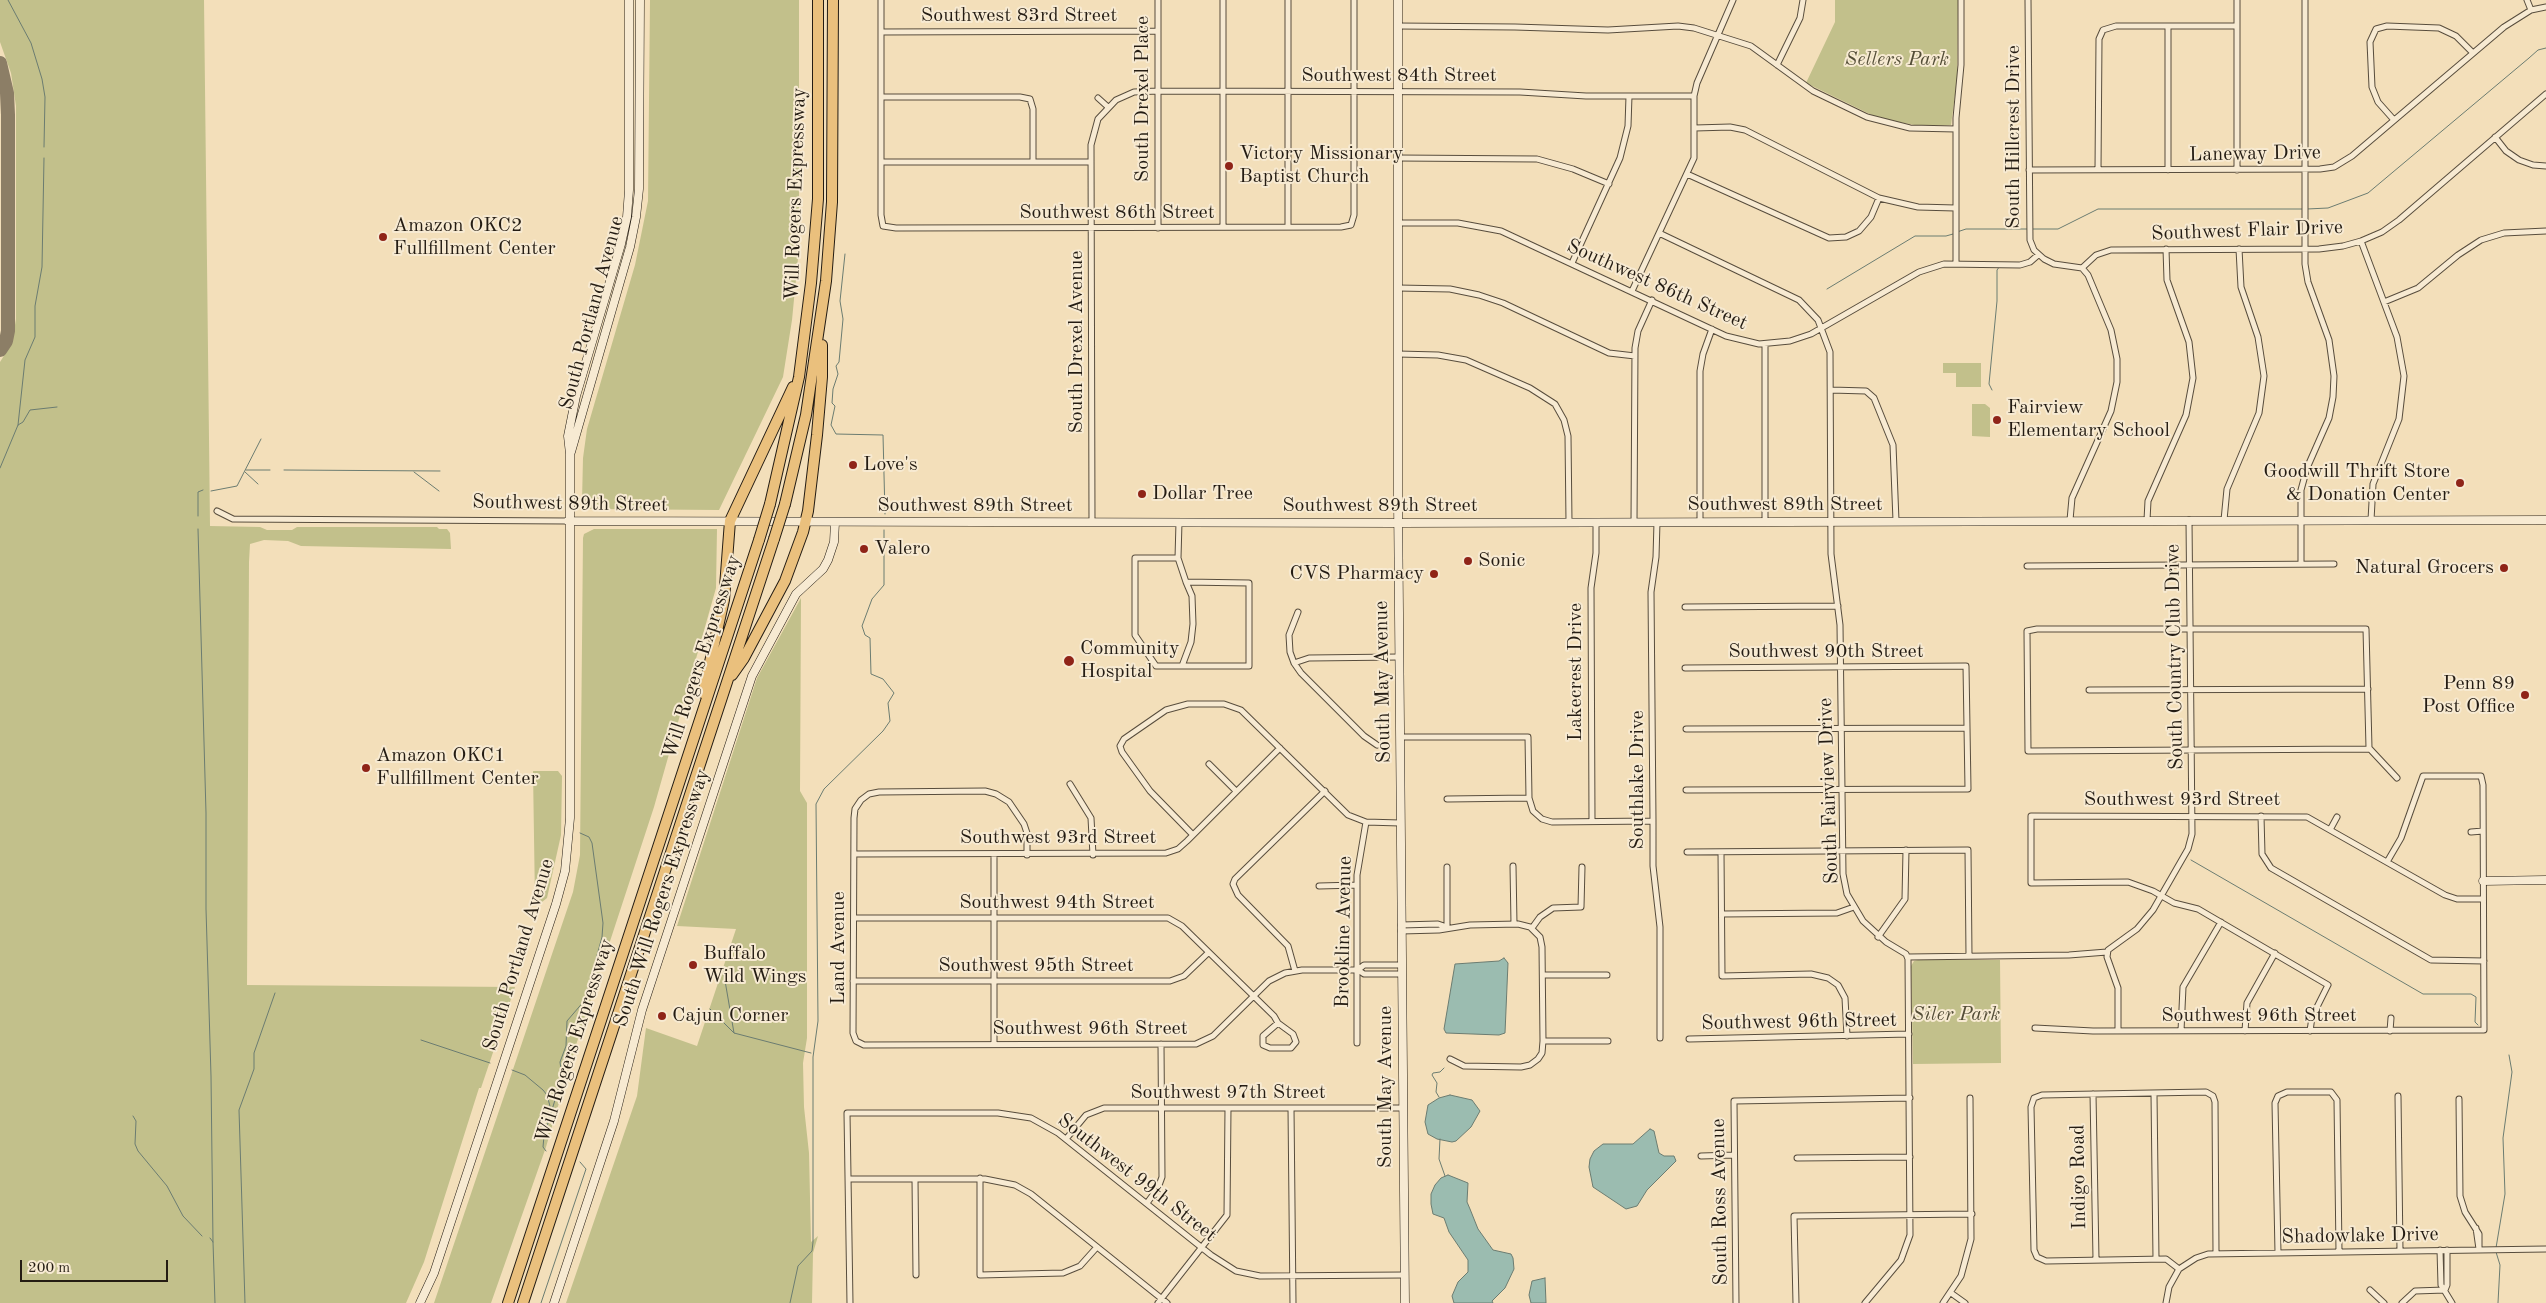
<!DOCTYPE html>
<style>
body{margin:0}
#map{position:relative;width:2546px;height:1303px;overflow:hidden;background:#f3dfba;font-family:"Old Standard TT",serif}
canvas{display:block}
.scale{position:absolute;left:20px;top:1260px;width:148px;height:22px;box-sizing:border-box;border:2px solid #241c13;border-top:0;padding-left:6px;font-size:15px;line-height:18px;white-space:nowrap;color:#241c13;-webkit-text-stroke:4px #f7ead2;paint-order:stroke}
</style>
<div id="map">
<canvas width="2546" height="1303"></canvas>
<div class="scale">200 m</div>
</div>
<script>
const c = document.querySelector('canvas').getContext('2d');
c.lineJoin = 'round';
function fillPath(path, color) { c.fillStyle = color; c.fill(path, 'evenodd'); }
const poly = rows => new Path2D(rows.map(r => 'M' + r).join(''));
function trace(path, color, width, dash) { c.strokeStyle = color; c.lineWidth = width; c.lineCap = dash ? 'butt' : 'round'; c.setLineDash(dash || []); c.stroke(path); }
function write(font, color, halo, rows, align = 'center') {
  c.font = font + ' "Old Standard TT",serif'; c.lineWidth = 4; c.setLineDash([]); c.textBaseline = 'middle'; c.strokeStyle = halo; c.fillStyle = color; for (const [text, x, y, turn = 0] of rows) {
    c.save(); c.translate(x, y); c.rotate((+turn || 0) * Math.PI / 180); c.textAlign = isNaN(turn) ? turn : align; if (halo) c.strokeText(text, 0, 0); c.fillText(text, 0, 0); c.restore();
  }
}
fillPath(poly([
 [0,0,204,0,210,526,260,527,267,530,292,530,297,527,437,527,439,529,447,529,450,533,451,549,301,546,288,541,264,540,250,544,249,562,247,985,515,987,481,1088,479,1088,424,1262,406,1303,0,1303,0,362,12,343,16,319,16,106,11,73,0,42],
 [650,0,799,0,799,248,792,320,783,377,719,510,590,509,582,501,583,458,587,429,635,265,648,201],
 [1835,0,1958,0,1957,80,1951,125,1920,126,1878,118,1806,83,1835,22],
 [1981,363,1981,387,1956,387,1956,373,1943,373,1943,363],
 [1972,404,1985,404,1990,408,1990,437,1972,436],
 [594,529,717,529,716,588,654,807,576,1045,546,1147,491,1303,434,1303,573,892,580,855,583,538,584,534],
 [801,598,800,791,807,803,807,1038,803,1063,804,1107,809,1153,811,1242,818,1236,813,1253,812,1303,566,1303,637,1096,646,1028,697,1046,736,929,677,926,757,678],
 [533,771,558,771,562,776,561,835,547,898,542,902,535,902],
 [1918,960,2000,960,2001,1063,1913,1064,1911,966,1914,961]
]), '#c2c08b');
const water = poly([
 [1504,958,1508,963,1505,1033,1499,1035,1446,1033,1444,1029,1455,964,1499,961,1504,958],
 [1450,1095,1472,1100,1480,1111,1471,1127,1456,1141,1452,1142,1437,1139,1428,1134,1425,1122,1428,1105,1439,1098,1450,1095],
 [1650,1129,1654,1131,1659,1153,1664,1156,1674,1156,1676,1161,1647,1190,1637,1206,1626,1209,1593,1187,1589,1167,1590,1159,1594,1151,1603,1144,1633,1144,1650,1129],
 [1448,1175,1468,1183,1467,1202,1470,1209,1478,1229,1493,1250,1511,1254,1513,1258,1514,1269,1505,1288,1492,1301,1493,1303,1454,1303,1452,1296,1458,1282,1468,1272,1468,1260,1449,1232,1444,1218,1433,1214,1431,1204,1431,1194,1435,1185,1441,1178,1448,1175],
 [1545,1278,1546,1303,1531,1303,1529,1295,1532,1281,1545,1278]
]);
fillPath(water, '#9bbcb0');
trace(water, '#6b7c71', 1);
trace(poly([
 [8,0,31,43,42,79,45,97,44,147],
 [2307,209,2328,208,2368,193,2529,58,2538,50,2546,48],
 [2031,229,2058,229,2098,209,2303,209],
 [1957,232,1966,229,2027,229],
 [845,254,840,301,843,319,839,362,836,366,838,374,833,389,832,403,835,406,831,425,836,434,883,435,885,514],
 [1827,289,1915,236,1946,236,1953,234],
 [1992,390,1989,384,1997,301,1997,270,2000,266],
 [18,425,25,360,35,337,35,306,42,267,44,158],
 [0,468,18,425,23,422,30,410,57,407],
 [246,470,270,470],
 [284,470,440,471],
 [245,472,258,484],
 [414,472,439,491],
 [211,491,237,486,261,439],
 [198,516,198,492,203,490],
 [198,529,206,813,206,909,211,1076,213,1242],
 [2191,860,2423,994,2471,994,2476,997,2475,1022,2478,1025],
 [723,969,734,1033,811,1053],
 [710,1009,734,1033],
 [421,1040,490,1063],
 [512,1070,525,1075,543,1090,547,1095,551,1110],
 [1439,1097,1436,1092,1437,1083,1432,1075,1433,1073,1440,1072,1444,1068],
 [133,1116,136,1121,135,1144,138,1151,167,1186,183,1216,202,1236],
 [1440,1139,1439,1159,1445,1176],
 [546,1151,543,1147,544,1136,562,1077,560,1062,566,1046,567,1021,585,1000,602,937,603,923,592,843,589,837,580,833],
 [210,1238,213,1242,215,1303],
 [2496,1248,2505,1194,2503,1138,2512,1072,2509,1055],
 [2496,1252,2500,1265,2498,1303],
 [245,1303,239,1110,254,1069,254,1053,275,993],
 [541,1303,586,1169,580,1162],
 [790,1303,798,1266,812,1251,813,1242,813,1057,818,1021,816,804,824,789,883,731,890,721,888,703,894,693,883,679,871,674,870,638,865,635,862,626,872,599,884,585,884,530]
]), '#6b7c71', 1);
trace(poly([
 [0,63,7,93,8,115,8,331,6,341,0,350]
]), '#8c7e66', 14);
const street = poly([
 [881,0,881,215,883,226,896,228,1341,227,1351,225,1354,215,1354,0],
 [1158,0,1158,228],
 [1223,0,1223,227],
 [2028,0,2030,240,2034,250,2044,259,2054,264,2082,268,2088,275,2111,330,2117,359,2117,382,2111,411,2072,498,2070,520],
 [2527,0,2531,10],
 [1398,26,1515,27,1608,30,1678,26,1694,28,1751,46,1813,91,1867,117,1910,128,1956,129],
 [2168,27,2168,170],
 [881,32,1158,31],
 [1777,65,1800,18,1803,0],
 [881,97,1020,97,1030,99,1033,109,1033,162],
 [1098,98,1108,107],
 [2394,120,2378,102,2372,87,2370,42,2376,29,2387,26,2439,28,2456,36,2473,53],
 [1695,128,1730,127,1745,130,1879,198,1918,207,1955,208],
 [2495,137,2506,151,2519,160,2533,165,2546,166],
 [1398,158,1537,159,1573,169,1609,184],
 [881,162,1091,162],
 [2029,170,2320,169,2334,167,2352,156,2504,27,2531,10,2546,7],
 [2098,170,2099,39,2103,30,2116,26,2237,26],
 [2237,170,2237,0],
 [1687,174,1829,238,1846,237,1859,231,1871,217,1879,198],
 [1398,223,1458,223,1501,231,1726,336,1759,344,1790,341,1811,334,1919,272,1944,264,2020,265,2030,262,2038,255],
 [1288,227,1288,0],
 [1659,233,1799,300,1818,320,1830,352,1831,554,1840,625,1843,874,1847,894,1863,921,1886,942,1906,954,1908,959,1910,1235,1901,1260,1865,1303],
 [2361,241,2397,337,2404,376,2399,419,2373,484,2371,520],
 [1572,263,1620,158,1628,126,1629,96],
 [1956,264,1956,118,1961,65,1961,0],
 [2082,268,2096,255,2111,250,2319,249,2343,246,2361,241,2382,232,2399,220,2546,94],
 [1398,288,1450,289,1479,295,1503,303,1609,353,1635,356],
 [1632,291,1694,158,1694,96,1697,83,1733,0],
 [2384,302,2418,288,2458,255,2481,240,2504,233,2546,231],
 [1398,354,1438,355,1466,360,1530,388,1555,404,1564,420,1568,436,1569,522],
 [1831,390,1866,391,1874,398,1893,445,1896,521],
 [217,511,233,519,568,521],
 [2147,520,2148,501,2186,415,2193,378,2189,342,2167,280,2166,249],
 [2224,520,2227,489,2259,413,2264,376,2258,337,2241,287,2239,249],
 [1092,522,1091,145,1098,119,1116,100,1134,92,1158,91,1520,92,1586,96,1694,96],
 [1634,522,1635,348,1638,331,1652,300],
 [1657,522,1656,557,1651,592,1653,821,1653,866,1660,927,1660,1038],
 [1700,522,1700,371,1703,354,1712,329],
 [1765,522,1765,344],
 [1178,558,1135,558,1135,635,1156,666,1249,666,1249,583,1186,582,1178,558,1179,522],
 [2301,564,2301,490,2307,468,2329,418,2333,397,2334,376,2329,340,2308,282,2305,264,2305,0],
 [2027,566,2334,564],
 [1685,607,1838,606],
 [1298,612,1289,635,1290,652,1294,663,1301,673,1364,736,1377,745],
 [1294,663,1309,658,1399,657],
 [1182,666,1191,642,1193,624,1192,596,1186,582],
 [1685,668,1966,666,1968,789,1686,790],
 [2089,690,2368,689],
 [1686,729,1966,728],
 [1400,737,1528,737,1529,798,1533,811,1542,819,1552,822,1653,821],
 [2369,749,2028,751,2027,631,2037,629,2366,629,2369,748,2397,778],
 [1209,764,1236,791],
 [1070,784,1091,818,1093,855],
 [1447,799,1529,798],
 [2261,816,2262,854,2271,868,2431,960,2484,961],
 [1592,821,1591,588,1596,553,1596,523],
 [2331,828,2337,817],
 [2471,832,2483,831],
 [1193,835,1150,791,1122,752,1120,746,1124,739,1166,710,1188,704,1224,704,1241,710,1348,815,1366,822,1400,823],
 [1687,852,1968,850,1969,956],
 [1721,852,1722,976,1811,974,1828,978,1838,985,1845,998,1847,1036],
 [854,854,1166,853,1178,849,1187,841,1280,748],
 [1027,855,1027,833,1024,824,1009,802,996,794,985,791,879,792,869,794,861,800,855,809,854,818,853,1033,856,1041,864,1045,1196,1044,1213,1036,1269,981,1285,973,1302,970,1358,970,1364,974,1402,974],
 [1513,866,1514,924],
 [1447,867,1447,927],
 [1319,886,1357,885],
 [1722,914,1837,913,1854,907],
 [854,918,1168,918,1182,926,1274,1016,1278,1023,1293,1034,1296,1042,1291,1048,1270,1048,1263,1045,1263,1036,1278,1023],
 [1401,925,1438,924,1447,927],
 [1532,928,1540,917,1553,908,1581,907,1582,867],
 [1401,931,1439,930,1470,925,1518,924,1530,927,1540,937,1542,947,1543,1041,1542,1053,1538,1059,1530,1065,1521,1067,1464,1066,1450,1059],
 [1878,937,1905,899,1906,850],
 [1908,957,2069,955,2107,952],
 [1358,970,1364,965,1402,965],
 [1295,971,1288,946,1238,895,1233,884,1235,879,1325,791],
 [1543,975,1607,975],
 [853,981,1170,981,1184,976,1208,953],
 [2035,1028,2093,1031,2484,1030,2483,785,2481,776,2423,776,2401,838,2387,862],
 [2118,1031,2118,988,2107,957,2108,950,2137,929,2153,910,2188,849,2192,834,2189,520],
 [2181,1031,2183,987,2221,922],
 [2245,1031,2247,1003,2275,953],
 [2310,1031,2312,1017,2328,985,2198,909,2174,903,2153,891,2128,882,2031,883,2031,816,2307,817,2445,895,2457,899,2483,899],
 [2390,1031,2391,1018],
 [1689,1039,1909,1034],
 [1543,1041,1608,1041],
 [1357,1043,1357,875,1366,822],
 [994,1044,994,855],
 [2093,1094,2096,1259],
 [2154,1094,2156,1259],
 [2398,1096,2400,1251],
 [2459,1099,2460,1196,2465,1212,2479,1234,2479,1250],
 [1291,1108,1293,1303],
 [1066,1139,1086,1115,1104,1108,1403,1108],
 [1701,1156,1734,1155],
 [1797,1158,1910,1157],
 [980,1178,980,1275,1063,1273,1080,1266,1097,1247],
 [849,1179,985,1179,1015,1185,1031,1194,1167,1303],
 [915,1179,916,1275],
 [1147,1203,1158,1188,1162,1177,1161,1044],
 [2476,1228,2479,1249],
 [2440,1250,2441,1285,2452,1303],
 [2278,1253,2275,1103,2278,1096,2287,1092,2331,1092,2337,1100,2339,1252],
 [2179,1269,2166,1259,2046,1261,2037,1257,2034,1250,2031,1107,2034,1098,2042,1095,2206,1092,2213,1096,2215,1102,2216,1253],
 [2370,1290,2384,1303],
 [2445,1290,2447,1285,2447,1250],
 [1951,1293,1965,1303],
 [850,1303,847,1113,998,1113,1031,1118,1058,1133,1211,1255,1236,1271,1260,1276,1404,1275],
 [1158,1303,1227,1215,1228,1108],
 [1736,1303,1734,1101,1910,1098],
 [1796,1303,1794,1216,1972,1214],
 [1943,1303,1961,1276,1971,1239,1970,1098],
 [2166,1303,2169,1287,2179,1269,2196,1258,2208,1254,2546,1249],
 [2402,1303,2415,1291,2445,1290]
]);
const secondary = poly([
 [1398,0,1398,498,1405,1303],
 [571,452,630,247,636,217,639,189,640,0],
 [568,521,1398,523,2546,520],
 [2483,881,2546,880],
 [420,1303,434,1273,556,904,565,871,570,818,570,454,568,436,576,396,621,244,627,217,629,190,629,0],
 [554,1303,614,1121,642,1010,752,676,796,594,823,569,828,560,834,542,835,522]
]);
const highway = poly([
 [770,504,799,377,811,283,818,199,818,0],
 [785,504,806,415,826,281,832,202,833,0],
 [732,675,744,658,785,581,803,532,808,511,817,435,822,377,822,345],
 [703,693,724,600,730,521,793,387],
 [508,1303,759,540],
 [523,1303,774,539]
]);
trace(street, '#584d3d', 7);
trace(secondary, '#241c13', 9);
trace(highway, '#241c13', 12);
trace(street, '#f7ead2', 5);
trace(secondary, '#f7ead2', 8);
trace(highway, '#eac07d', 10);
const highwayBridge = poly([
 [774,539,785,504],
 [759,540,770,504]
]);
trace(highwayBridge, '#241c13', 12, []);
trace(highwayBridge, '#eac07d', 10);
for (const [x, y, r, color] of [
 [1229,166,5,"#8f2418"],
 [383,237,5,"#8f2418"],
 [1997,420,5,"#8f2418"],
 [853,465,5,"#8f2418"],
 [2460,483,5,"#8f2418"],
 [1142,494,5,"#8f2418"],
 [864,549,5,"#8f2418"],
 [1468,561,5,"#8f2418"],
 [2504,568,5,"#8f2418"],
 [1434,574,5,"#8f2418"],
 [1069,661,6,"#8f2418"],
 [2525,695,5,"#8f2418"],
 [366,768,5,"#8f2418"],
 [693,965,5,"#8f2418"],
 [662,1016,5,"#8f2418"]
]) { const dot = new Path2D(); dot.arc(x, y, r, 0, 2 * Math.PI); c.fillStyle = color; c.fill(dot); trace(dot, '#f7ead2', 2); }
write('20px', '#241c13', '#f7ead2', [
 ["Southwest 83rd Street",1019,16],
 ["Southwest 84th Street",1399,76],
 ["South Drexel Place",1143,99,-90],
 ["South Hillcrest Drive",2014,137,-90],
 ["Laneway Drive",2255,154,-1],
 ["Will Rogers Expressway",796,194,-88],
 ["Southwest 86th Street",1117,213],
 ["Southwest Flair Drive",2247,231,-2],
 ["Southwest 86th Street",1657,285,24],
 ["South Portland Avenue",592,313,-75],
 ["South Drexel Avenue",1077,342,-90],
 ["Southwest 89th Street",570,504,1],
 ["Southwest 89th Street",1785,505],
 ["Southwest 89th Street",975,506],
 ["Southwest 89th Street",1380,506],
 ["Southwest 90th Street",1826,652],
 ["Will Rogers Expressway",702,657,-72],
 ["South Country Club Drive",2175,657,-91],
 ["Lakecrest Drive",1576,672,-90],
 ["South May Avenue",1383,682,-91],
 ["Southlake Drive",1638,780,-90],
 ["South Fairview Drive",1829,791,-92],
 ["Southwest 93rd Street",2182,800],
 ["Southwest 93rd Street",1058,838],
 ["South Will Rogers Expressway",662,898,-72],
 ["Southwest 94th Street",1057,903],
 ["Brookline Avenue",1344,932,-89],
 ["Land Avenue",839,948,-90],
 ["South Portland Avenue",519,955,-73],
 ["Southwest 95th Street",1036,966],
 ["Southwest 96th Street",2259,1016],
 ["Southwest 96th Street",1799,1022,-1],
 ["Southwest 96th Street",1090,1029],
 ["Will Rogers Expressway",575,1041,-72],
 ["South May Avenue",1386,1087,-90],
 ["Southwest 97th Street",1228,1093],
 ["Indigo Road",2079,1177,-91],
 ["Southwest 99th Street",1137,1178,38],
 ["South Ross Avenue",1720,1202,-91],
 ["Shadowlake Drive",2360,1236,-1]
]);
write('italic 20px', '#534d37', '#f7ead2', [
 ["Sellers Park",1897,60],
 ["Siler Park",1956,1015]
]);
write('20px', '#241c13', '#f7ead2', [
 ["Victory Missionary",1239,154],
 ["Baptist Church",1239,177],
 ["Amazon OKC2",393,226],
 ["Fullfillment Center",393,249],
 ["Fairview",2007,408],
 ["Elementary School",2007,431],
 ["Love's",863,465],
 ["Goodwill Thrift Store",2450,472,"right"],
 ["& Donation Center",2450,495,"right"],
 ["Dollar Tree",1152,494],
 ["Valero",874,549],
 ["Sonic",1478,561],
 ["Natural Grocers",2494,568,"right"],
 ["CVS Pharmacy",1424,574,"right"],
 ["Community",1080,649],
 ["Hospital",1080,672],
 ["Penn 89",2515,684,"right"],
 ["Post Office",2515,707,"right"],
 ["Amazon OKC1",376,756],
 ["Fullfillment Center",376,779],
 ["Buffalo",703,954],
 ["Wild Wings",703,977],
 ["Cajun Corner",672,1016]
], 'left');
</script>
